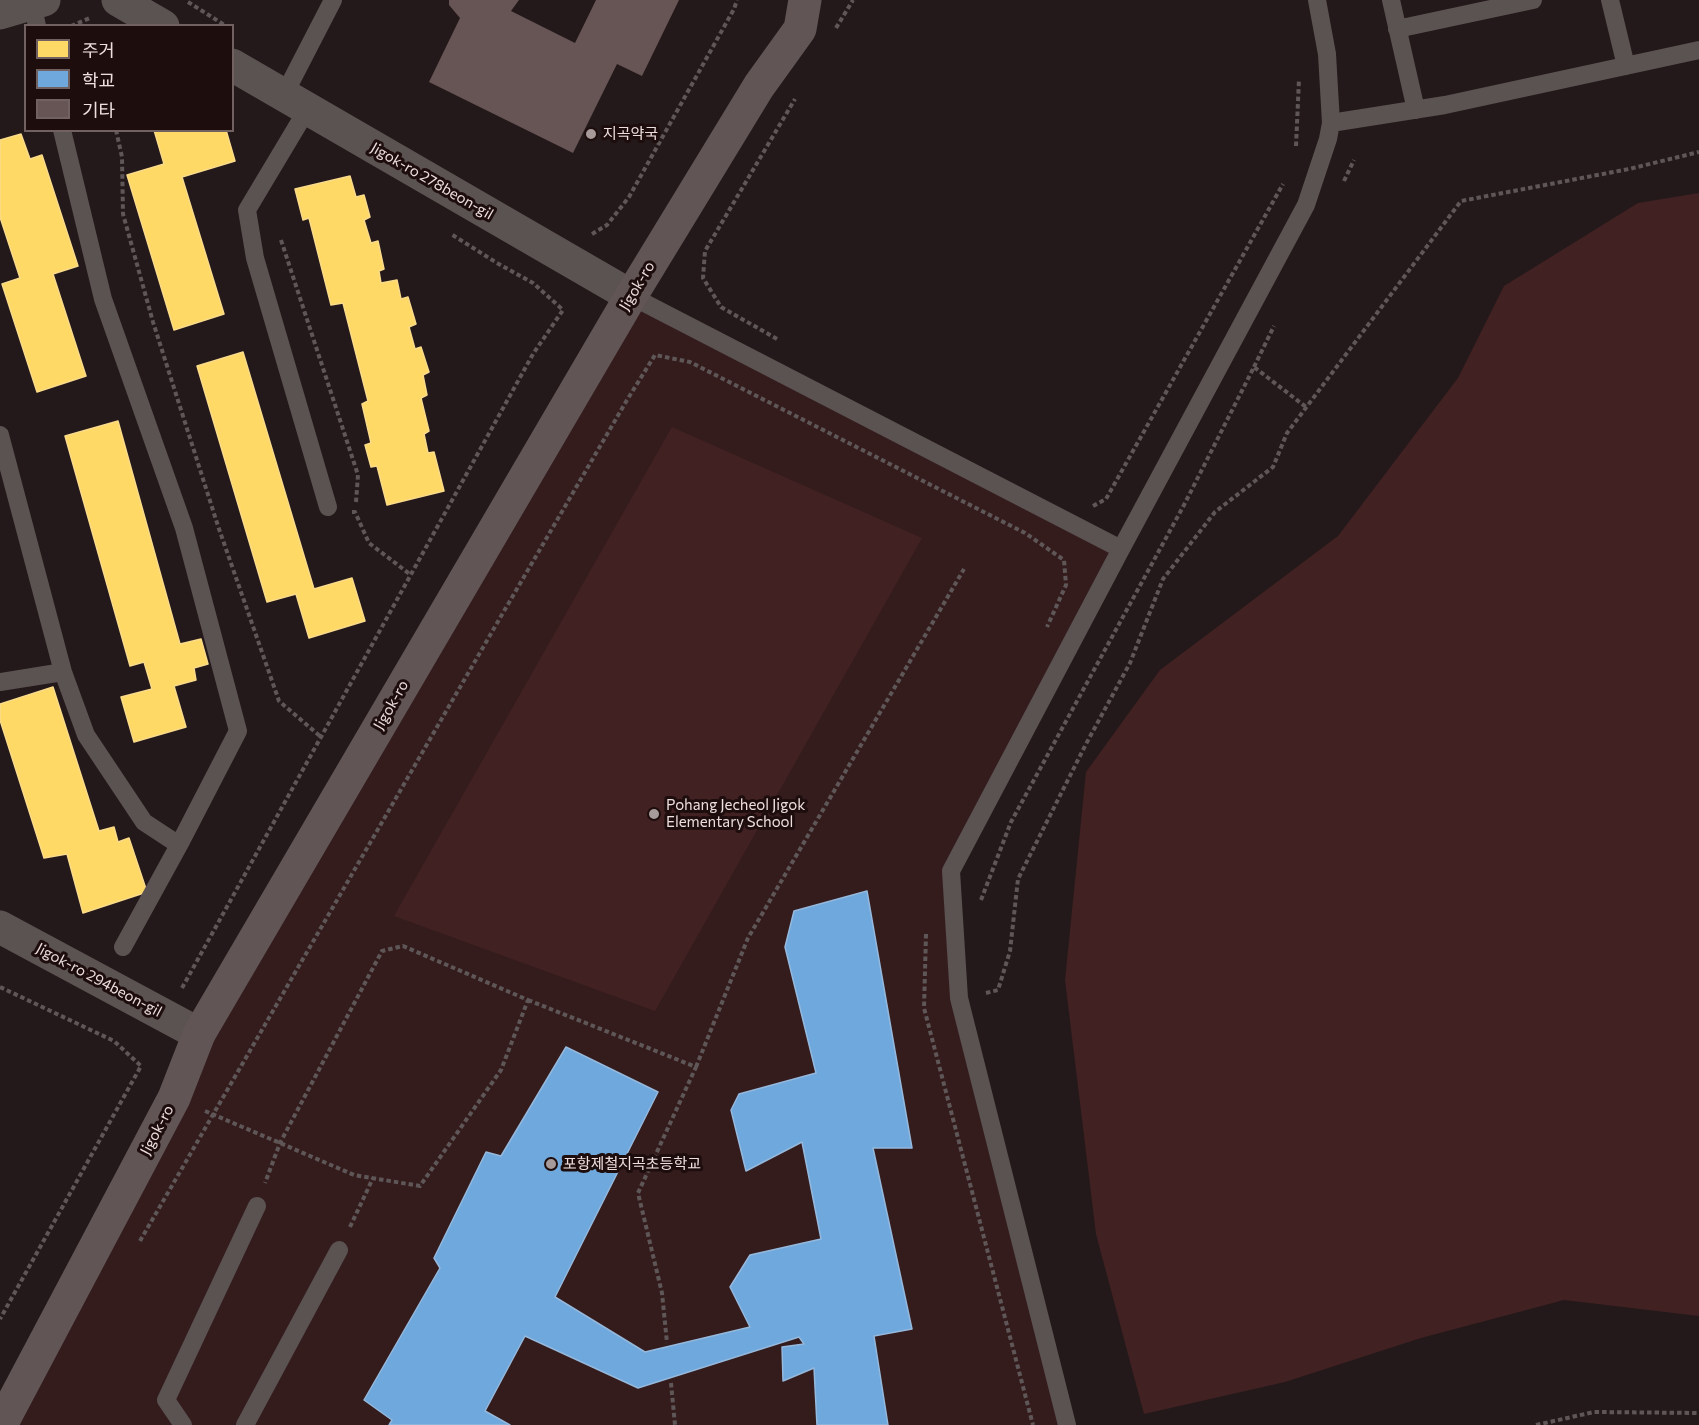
<!DOCTYPE html>
<meta charset="utf-8">
<style>
body{margin:0}
#map{position:relative;width:1699px;height:1425px;overflow:hidden;background:#24191a;font-family:Commissioner,"Noto Sans KR",sans-serif}
canvas{display:block}
.legend{position:absolute;left:24px;top:24px;width:210px;height:108px;box-sizing:border-box;background:#1e0d0d;border:2px solid #716161;margin:0;padding:8px 10px;list-style:none;font-size:18px;color:#eddfdf}
.legend li{display:flex;align-items:center;gap:12px;height:30px}
.legend b{width:30px;border:2px solid #716161}
</style>
<div id="map">
<canvas width="1699" height="1425"></canvas>
<ul class="legend">
<li><b style="height:16px;background:#ffd966"></b>주거</li>
<li><b style="height:16px;background:#6fa8dc"></b>학교</li>
<li><b style="height:16px;background:#675455"></b>기타</li>
</ul>
</div>
<script>
const c = document.querySelector('canvas').getContext('2d');
c.lineJoin = 'round';
function fillPath(path, color) { c.fillStyle = color; c.fill(path, 'evenodd'); }
const poly = rows => new Path2D(rows.map(r => 'M' + r).join(''));
function trace(path, color, width, dash) { c.strokeStyle = color; c.lineWidth = width; c.lineCap = dash ? 'butt' : 'round'; c.setLineDash(dash || []); c.stroke(path); }
function write(font, color, halo, rows, align = 'center') {
  c.font = font + ' Commissioner,"Noto Sans KR",sans-serif'; c.lineWidth = 6; c.setLineDash([]); c.textBaseline = 'middle'; c.strokeStyle = halo; c.fillStyle = color; for (const [text, x, y, turn = 0] of rows) {
    c.save(); c.translate(x, y); c.rotate((+turn || 0) * Math.PI / 180); c.textAlign = isNaN(turn) ? turn : align; if (halo) c.strokeText(text, 0, 0); c.fillText(text, 0, 0); c.restore();
  }
}
fillPath(poly([
 [631,296,1121,549,951,871,959,998,1067,1425,1,1425,174,1098]
]), '#341c1d');
fillPath(poly([
 [1699,193,1699,1316,1564,1300,1421,1338,1285,1382,1144,1414,1096,1234,1065,980,1086,772,1160,670,1338,536,1458,378,1504,286,1638,203],
 [672,427,922,538,655,1011,394,916]
]), '#412122');
const homes = poly([
 [154,130,226,130,235,161,182,177,224,314,174,330,127,175,164,164,154,130],
 [21,134,30,159,42,155,78,266,53,274,86,376,37,392,2,284,20,278,0,217,0,140,21,134],
 [350,176,356,197,364,195,370,217,364,220,371,243,378,241,384,269,379,271,381,283,397,280,401,299,408,297,416,324,409,327,415,349,421,347,429,372,423,375,427,395,421,398,429,431,424,434,428,453,434,452,444,491,387,505,377,466,371,467,365,445,371,443,362,404,368,401,343,303,331,305,309,218,303,220,295,189,350,176],
 [243,352,314,589,352,578,365,621,309,638,296,594,267,602,197,366,243,352],
 [118,421,180,644,201,639,208,664,194,668,196,680,174,686,186,727,134,742,121,697,152,689,144,662,130,666,65,436,118,421],
 [53,687,99,831,114,827,118,842,129,838,147,892,83,913,67,854,44,858,0,720,0,704,53,687]
]);
fillPath(homes, '#ffd966');
trace(homes, '#fadb8a', 1.5);
const schools = poly([
 [867,891,912,1148,873,1148,912,1329,874,1336,888,1425,817,1425,814,1368,783,1381,782,1347,804,1344,799,1337,638,1388,525,1336,485,1411,510,1425,389,1425,392,1420,364,1400,440,1268,434,1258,486,1152,501,1156,566,1047,658,1092,555,1297,645,1352,750,1327,730,1287,750,1255,821,1239,802,1142,746,1171,731,1110,739,1094,816,1073,785,947,794,911,867,891]
]);
fillPath(schools, '#6fa8dc');
trace(schools, '#95b8dd', 1.5);
fillPath(poly([
 [449,0,519,0,511,11,575,43,596,0,679,0,642,76,617,64,573,153,429,82,460,18,449,5]
]), '#675455');
trace(poly([
 [188,2,226,26],
 [71,26,90,18],
 [836,28,853,0],
 [116,130,122,157,123,214,153,322,218,526,279,701,321,737],
 [1296,146,1299,79],
 [1344,181,1354,160],
 [592,234,607,225,629,197,734,9,737,0],
 [281,240,358,475,356,502],
 [777,339,721,307,703,278,705,251,795,99],
 [1254,367,1274,326],
 [1093,506,1106,499,1283,184],
 [352,512,355,512,369,543,411,575],
 [981,900,1011,822,1184,505,1254,367,1306,407],
 [926,934,924,1008,1033,1425],
 [0,987,114,1041,141,1066,0,1319],
 [182,988,533,354,563,310,533,283,497,263,451,234],
 [986,993,998,990,1010,951,1018,879,1086,744,1130,663,1163,579,1215,512,1273,467,1287,433,1461,201,1629,169,1699,152],
 [528,1000,696,1067,638,1193,662,1293,667,1343],
 [696,1067,748,938,964,569],
 [205,1111,280,1143,354,1175,420,1186,501,1070,528,1000,403,946,382,951,280,1143,265,1183],
 [350,1227,373,1178],
 [140,1241,500,618,627,400,655,355,690,362,1025,533,1064,560,1066,585,1047,627],
 [671,1383,675,1425],
 [1536,1425,1594,1412,1699,1413]
]), '#5f5757', 4, [4.5, 3]);
trace(poly([
 [1391,0,1416,110],
 [1610,0,1626,66],
 [32,3,37,26],
 [1397,29,1533,0],
 [284,95,333,0],
 [308,108,247,210,255,258,328,507],
 [1331,123,1445,105,1699,50],
 [62,130,103,299,184,528,238,731,179,845],
 [631,296,1121,549],
 [0,435,63,672],
 [0,682,63,672,86,735,144,822,179,845,123,947],
 [183,1425,166,1400,257,1206],
 [245,1425,339,1250],
 [1067,1425,959,998,951,871,1121,549,1306,205,1328,139,1331,123,1327,54,1317,0]
]), '#5b5252', 18);
trace(poly([
 [118,0,163,26],
 [0,13,44,0],
 [232,65,631,296],
 [0,927,199,1034]
]), '#5b5252', 33);
trace(poly([
 [1,1425,174,1098,199,1034,631,296,759,86,800,29,805,0]
]), '#615556', 33);
for (const [x, y, r, color] of [
 [591,134,6,"#a79a9a"],
 [654,814,6,"#a79a9a"],
 [551,1164,6,"#a79a9a"]
]) { const dot = new Path2D(); dot.arc(x, y, r, 0, 2 * Math.PI); c.fillStyle = color; c.fill(dot); trace(dot, '#1e0d0d', 2); }
write('15px', '#eddfdf', '#1e0d0d', [
 ["지곡약국",603,134],
 ["Pohang Jecheol Jigok",666,805],
 ["Elementary School",666,822],
 ["포항제철지곡초등학교",563,1164]
], 'left');
write('15px', '#eddfdf', '#1e0d0d', [
 ["Jigok-ro 278beon-gil",432,181,30],
 ["Jigok-ro",637,286,-59],
 ["Jigok-ro",391,705,-60],
 ["Jigok-ro 294beon-gil",99,980,28],
 ["Jigok-ro",157,1130,-62]
]);
</script>
